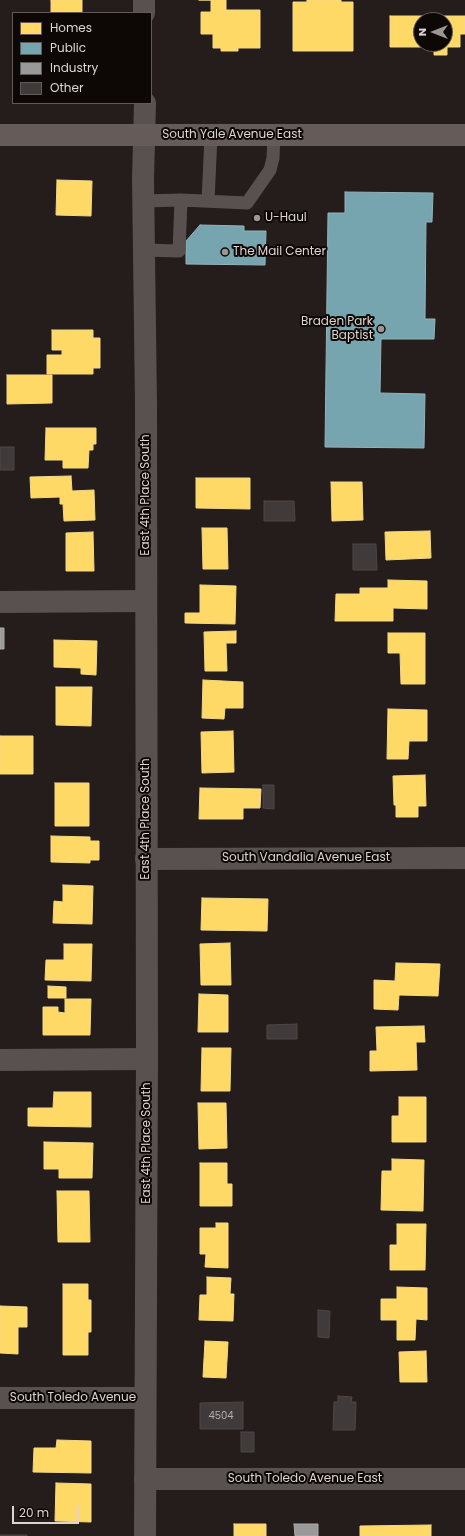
<!DOCTYPE html>
<style>
body{margin:0}
#map{position:relative;width:465px;height:1536px;overflow:hidden;background:#241d1b;font-family:Poppins,sans-serif}
canvas{display:block}
.legend{position:absolute;left:12px;top:12px;width:140px;height:92px;box-sizing:border-box;background:#0d0806;border:1px solid #605a58;margin:0;padding:5px 7px;list-style:none;font-size:12px;color:#ddd5d2}
.legend li{display:flex;align-items:center;gap:8px;height:20px}
.legend b{width:20px;border:1px solid #605a58}
.north{position:absolute;left:413px;top:12px;width:40px;height:40px;box-sizing:border-box;background:#0d0806;border:1px solid #605a58;border-radius:50%;rotate:270deg;font-size:11px;font-weight:700;line-height:16px;text-align:center;color:#ddd5d2}
.north::after{content:'';display:block;margin:auto;width:14px;height:18px;background:#9c9592;clip-path:polygon(50% 0,100% 100%,50% 72%,0 100%)}
.scale{position:absolute;left:12px;top:1506px;width:67px;height:18px;box-sizing:border-box;border:2px solid #ddd5d2;border-top:0;padding-left:5px;font-size:12px;line-height:14px;white-space:nowrap;color:#ddd5d2;-webkit-text-stroke:3px #0d0806;paint-order:stroke}
</style>
<div id="map">
<canvas width="465" height="1536"></canvas>
<ul class="legend">
<li><b style="height:11px;background:#ffd966"></b>Homes</li>
<li><b style="height:11px;background:#76a5af"></b>Public</li>
<li><b style="height:11px;background:#999"></b>Industry</li>
<li><b style="height:11px;background:#403a3a"></b>Other</li>
</ul>
<div class="north">N</div>
<div class="scale">20 m</div>
</div>
<script>
const c = document.querySelector('canvas').getContext('2d');
c.lineJoin = 'round';
function fillPath(path, color) { c.fillStyle = color; c.fill(path, 'evenodd'); }
const poly = rows => new Path2D(rows.map(r => 'M' + r).join(''));
function trace(path, color, width, dash) { c.strokeStyle = color; c.lineWidth = width; c.lineCap = dash ? 'butt' : 'round'; c.setLineDash(dash || []); c.stroke(path); }
function write(font, color, halo, rows, align = 'center') {
  c.font = font + ' Poppins,sans-serif'; c.lineWidth = 4; c.setLineDash([]); c.textBaseline = 'middle'; c.strokeStyle = halo; c.fillStyle = color; for (const [text, x, y, turn = 0] of rows) {
    c.save(); c.translate(x, y); c.rotate((+turn || 0) * Math.PI / 180); c.textAlign = isNaN(turn) ? turn : align; if (halo) c.strokeText(text, 0, 0); c.fillText(text, 0, 0); c.restore();
  }
}
const homes = poly([
 [51,0,82,0,82,13,51,13,51,0],
 [199,0,226,0,226,10,260,10,260,48,238,48,238,51,221,51,221,48,213,48,213,34,201,34,201,12,211,12,211,0,199,0],
 [307,0,341,0,341,2,353,2,353,51,293,51,293,2,307,2,307,0],
 [390,16,465,16,465,34,460,34,460,47,447,47,447,55,434,55,434,47,390,47,390,16],
 [421,20,445,20,445,44,421,44,421,20],
 [57,180,92,181,91,216,56,215,57,180],
 [52,330,93,330,93,338,100,338,100,368,93,368,93,374,47,374,47,355,62,355,62,350,52,350,52,330],
 [7,375,52,375,52,403,7,404,7,375],
 [46,428,96,428,96,444,93,444,93,450,89,450,88,468,63,468,63,460,45,460,46,428],
 [71,476,72,491,94,490,95,520,64,521,63,504,60,504,60,497,31,498,30,477,71,476],
 [196,478,250,478,250,509,196,508,196,478],
 [331,482,362,482,363,520,332,521,331,482],
 [202,528,227,528,228,569,203,569,202,528],
 [430,531,431,558,386,560,385,532,430,531],
 [93,532,94,571,66,571,66,533,93,532],
 [388,580,427,581,427,609,393,608,393,621,335,621,336,594,360,594,360,588,388,588,388,580],
 [200,585,236,586,235,624,185,623,185,613,200,613,200,585],
 [236,631,236,643,226,643,227,671,205,671,204,632,236,631],
 [388,633,425,633,425,684,401,684,400,653,388,653,388,633],
 [54,640,97,641,96,675,81,674,81,668,54,667,54,640],
 [203,680,243,682,243,708,225,708,224,719,202,718,203,680],
 [56,687,92,687,91,726,56,725,56,687],
 [388,709,427,710,427,741,409,741,408,759,387,759,388,709],
 [233,731,234,772,202,773,201,732,233,731],
 [0,736,33,736,33,774,0,774,0,736],
 [425,775,426,806,418,806,418,817,396,817,396,805,394,805,393,776,425,775],
 [55,783,89,783,89,826,55,826,55,783],
 [200,788,261,789,260,808,243,808,243,819,199,819,200,788],
 [51,836,90,837,90,841,99,841,99,860,90,860,90,863,51,862,51,836],
 [63,885,93,886,92,924,53,923,54,901,63,902,63,885],
 [202,898,268,899,267,931,201,930,202,898],
 [230,943,231,985,201,985,200,944,230,943],
 [64,944,92,944,91,981,45,980,46,960,64,960,64,944],
 [396,963,440,964,438,996,399,995,398,1010,374,1009,374,980,395,981,396,963],
 [48,986,66,987,66,998,48,998,48,986],
 [199,994,228,995,228,1032,198,1032,199,994],
 [65,999,91,999,90,1035,43,1035,43,1007,58,1007,58,1012,65,1013,65,999],
 [424,1026,425,1042,416,1042,417,1070,370,1071,370,1051,377,1051,376,1027,424,1026],
 [202,1048,231,1048,230,1091,201,1091,202,1048],
 [54,1092,91,1092,91,1127,28,1126,28,1108,53,1108,54,1092],
 [399,1097,426,1097,426,1142,392,1142,392,1116,399,1116,399,1097],
 [198,1103,226,1103,227,1148,199,1149,198,1103],
 [44,1142,93,1143,92,1178,59,1178,59,1169,44,1169,44,1142],
 [392,1159,424,1160,423,1211,381,1210,382,1171,392,1171,392,1159],
 [200,1163,227,1163,227,1184,232,1184,232,1206,200,1206,200,1163],
 [57,1191,89,1191,90,1242,58,1242,57,1191],
 [216,1223,228,1223,228,1268,205,1267,206,1254,200,1254,200,1228,216,1228,216,1223],
 [397,1224,426,1224,425,1270,390,1270,390,1245,397,1245,397,1224],
 [207,1277,231,1278,230,1294,234,1294,233,1321,199,1320,200,1295,207,1295,207,1277],
 [63,1284,88,1284,88,1300,91,1300,91,1332,88,1332,88,1355,63,1355,63,1284],
 [397,1287,427,1288,427,1320,416,1319,415,1340,397,1340,397,1320,381,1320,381,1299,397,1299,397,1287],
 [0,1306,27,1307,27,1327,18,1327,18,1354,0,1353,0,1306],
 [205,1341,228,1342,226,1378,203,1377,205,1341],
 [426,1351,427,1382,400,1382,399,1352,426,1351],
 [57,1440,91,1441,91,1473,33,1472,34,1448,56,1448,57,1440],
 [56,1483,91,1484,91,1522,55,1521,56,1483],
 [234,1524,266,1524,266,1536,234,1536,234,1524],
 [431,1525,431,1536,360,1536,360,1526,431,1525]
]);
fillPath(homes, '#ffd966');
trace(homes, '#f5d886', 1);
const public = poly([
 [345,192,433,193,432,222,426,222,425,319,435,319,434,339,381,339,380,393,425,394,424,448,325,447,328,213,345,213,345,192],
 [200,225,244,226,244,231,266,231,265,265,186,264,186,241,200,225]
]);
fillPath(public, '#76a5af');
trace(public, '#95b3ba', 1);
const industry = poly([
 [0,628,4,628,4,649,0,649,0,628],
 [294,1524,318,1524,318,1536,295,1536,294,1524]
]);
fillPath(industry, '#999');
trace(industry, '#adabaa', 1);
const building = poly([
 [0,447,14,447,14,470,0,470,0,447],
 [264,501,294,501,295,521,264,521,264,501],
 [353,544,376,544,377,570,353,570,353,544],
 [263,785,274,785,274,809,263,808,263,785],
 [297,1024,297,1039,267,1039,267,1025,297,1024],
 [318,1310,330,1311,329,1338,318,1337,318,1310],
 [338,1396,352,1397,351,1402,356,1402,355,1430,333,1430,334,1402,338,1402,338,1396],
 [243,1402,243,1429,200,1429,200,1403,243,1402],
 [241,1432,254,1432,254,1452,241,1452,241,1432],
 [0,1535,27,1535,27,1536,0,1536,0,1535]
]);
fillPath(building, '#403a3a');
trace(building, '#4c4646', 1);
trace(poly([
 [144,201,181,200,247,203,270,170,273,158,274,135],
 [208,201,211,136],
 [144,250,179,251,181,200]
]), '#58514f', 13);
trace(poly([
 [0,602,146,601],
 [146,859,465,858],
 [0,1060,147,1059],
 [0,1398,145,1398],
 [145,1479,465,1479]
]), '#58514f', 22);
trace(poly([
 [144,0,144,13],
 [145,1536,147,1059,146,404,143,179,145,103]
]), '#58514f', 22);
trace(poly([
 [0,135,465,135]
]), '#655c5a', 22);
for (const [x, y, r, color] of [
 [257,218,4,"#9c9592"],
 [225,252,4,"#9c9592"],
 [381,329,4,"#9c9592"]
]) { const dot = new Path2D(); dot.arc(x, y, r, 0, 2 * Math.PI); c.fillStyle = color; c.fill(dot); trace(dot, '#0d0806', 1.5); }
write('10px', '#b6aeac', null, [
 ["4504",221,1416]
]);
write('12px', '#ddd5d2', '#0d0806', [
 ["South Yale Avenue East",232,135],
 ["East 4th Place South",146,495,-90],
 ["East 4th Place South",146,819,-90],
 ["South Vandalia Avenue East",306,858],
 ["East 4th Place South",147,1143,-90],
 ["South Toledo Avenue",73,1398],
 ["South Toledo Avenue East",305,1479]
]);
write('12px', '#ddd5d2', '#0d0806', [
 ["U-Haul",265,218],
 ["The Mail Center",233,252],
 ["Braden Park",373,322,"right"],
 ["Baptist",373,336,"right"]
], 'left');
</script>
